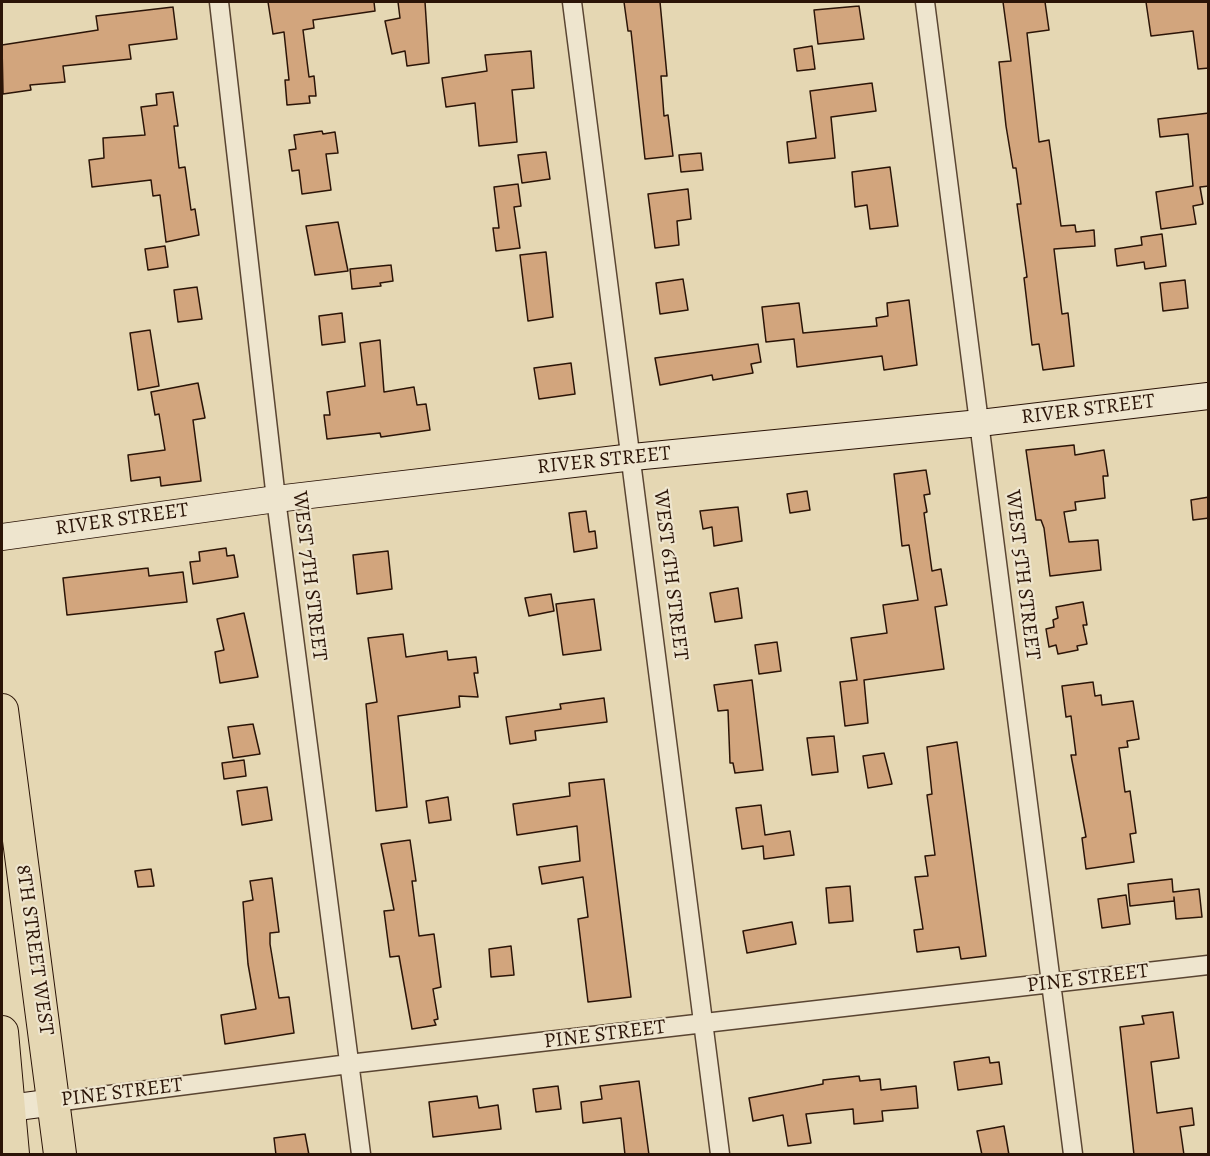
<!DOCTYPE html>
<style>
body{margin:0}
#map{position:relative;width:1210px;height:1156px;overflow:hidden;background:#e5d7b3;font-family:Alegreya,serif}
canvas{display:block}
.frame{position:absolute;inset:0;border:3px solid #2b1407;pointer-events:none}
</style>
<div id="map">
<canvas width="1210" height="1156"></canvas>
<div class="frame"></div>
</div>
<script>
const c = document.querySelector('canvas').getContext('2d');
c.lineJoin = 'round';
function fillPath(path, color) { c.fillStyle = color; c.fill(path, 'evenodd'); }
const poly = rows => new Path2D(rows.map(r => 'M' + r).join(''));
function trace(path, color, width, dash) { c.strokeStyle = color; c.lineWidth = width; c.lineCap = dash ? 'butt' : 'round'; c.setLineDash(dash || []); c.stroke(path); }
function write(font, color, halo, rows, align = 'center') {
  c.font = font + ' Alegreya,serif'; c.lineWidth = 4.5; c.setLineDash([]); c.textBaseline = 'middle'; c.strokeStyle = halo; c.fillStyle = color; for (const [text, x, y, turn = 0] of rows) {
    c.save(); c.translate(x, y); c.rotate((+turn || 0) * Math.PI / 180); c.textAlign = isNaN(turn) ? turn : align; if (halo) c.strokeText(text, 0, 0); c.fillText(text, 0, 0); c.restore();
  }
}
const building = poly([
 [268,2,374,2,375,11,313,20,314,28,303,30,309,77,314,76,316,96,309,96,310,103,287,105,285,80,289,80,284,32,273,34,268,2],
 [398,2,425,2,429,63,407,66,405,51,392,54,385,21,400,18,398,2],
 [624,2,660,2,667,76,661,76,664,116,668,115,673,156,645,159,631,31,628,31,624,2],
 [1003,2,1045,2,1049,30,1027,33,1039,142,1049,140,1061,226,1075,225,1076,232,1094,230,1095,246,1054,249,1062,314,1068,313,1074,366,1043,370,1039,344,1032,345,1024,278,1027,277,1017,204,1021,204,1016,168,1013,168,1006,126,999,62,1011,61,1003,2],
 [1146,2,1209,2,1209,68,1198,69,1193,31,1151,36,1146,2],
 [859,6,864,39,818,44,814,10,859,6],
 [173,7,177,39,129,45,131,59,63,66,65,82,30,85,31,90,3,94,2,45,98,30,96,16,173,7],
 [812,46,815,69,797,71,794,49,812,46],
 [531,51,534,88,512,90,517,142,479,146,475,103,446,107,442,78,487,71,485,55,531,51],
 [872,83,876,111,831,117,835,158,789,163,787,142,816,138,810,91,872,83],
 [173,92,178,126,174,126,179,168,185,167,191,210,195,209,199,235,166,242,160,195,153,196,151,180,92,187,89,160,104,158,103,138,145,135,141,107,157,105,156,94,173,92],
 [1209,113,1209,186,1200,187,1203,204,1193,206,1196,224,1161,229,1156,192,1193,186,1188,134,1160,137,1158,119,1209,113],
 [322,131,323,134,335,132,338,153,326,154,331,190,302,194,299,170,292,171,289,150,296,149,294,135,322,131],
 [546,152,550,179,522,183,518,155,546,152],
 [701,153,703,170,681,172,679,155,701,153],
 [890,167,898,226,870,229,867,205,855,207,852,172,890,167],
 [518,184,521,206,514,207,520,248,496,251,493,228,499,228,494,187,518,184],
 [688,189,691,219,677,221,679,245,655,248,648,194,688,189],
 [338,222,348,271,315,275,306,226,338,222],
 [1162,234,1166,266,1145,269,1144,262,1117,266,1115,249,1142,245,1141,237,1162,234],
 [165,246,168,267,148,270,145,249,165,246],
 [546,252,553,317,528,321,520,255,546,252],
 [391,265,393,281,380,283,381,286,352,289,350,269,391,265],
 [683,279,688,310,660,314,656,283,683,279],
 [1185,280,1188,308,1163,311,1160,283,1185,280],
 [197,287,202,319,178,322,174,290,197,287],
 [909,300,917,365,884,370,882,356,797,367,794,339,766,342,762,307,799,303,803,333,877,326,876,318,888,316,887,303,909,300],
 [342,313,345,342,322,345,319,316,342,313],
 [150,330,159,386,138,390,130,333,150,330],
 [380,340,384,392,414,387,417,405,426,404,430,430,381,437,380,433,327,439,324,415,330,415,327,392,365,386,360,343,380,340],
 [758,344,761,362,751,364,753,373,713,380,712,375,660,385,655,358,758,344],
 [571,363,575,394,539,399,534,368,571,363],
 [198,383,205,418,193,420,201,481,161,486,160,477,131,481,128,455,165,450,159,414,155,415,151,392,198,383],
 [1074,445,1075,455,1104,450,1108,476,1103,476,1105,498,1075,502,1076,510,1064,512,1069,542,1098,540,1101,570,1050,576,1044,528,1041,520,1036,520,1026,450,1074,445],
 [926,470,930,494,924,495,927,512,924,513,932,571,941,569,947,605,935,607,944,669,864,680,868,723,845,726,840,682,857,680,851,638,887,633,883,605,918,600,909,545,902,546,894,474,926,470],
 [807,491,810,510,790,513,787,494,807,491],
 [1209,497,1209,518,1193,520,1191,500,1209,497],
 [738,507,742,541,714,546,712,527,703,529,700,511,738,507],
 [586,511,589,532,595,531,597,548,574,552,569,513,586,511],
 [226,548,227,556,234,555,238,577,193,584,190,562,200,561,199,552,226,548],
 [388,551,392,589,357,594,353,555,388,551],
 [148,568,149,576,183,572,187,602,67,615,63,578,148,568],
 [738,588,742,618,715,622,710,593,738,588],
 [551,594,554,611,529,616,525,598,551,594],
 [594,599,601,650,563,655,556,604,594,599],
 [1083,602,1087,625,1083,625,1087,644,1077,646,1078,650,1058,654,1056,645,1049,647,1046,629,1054,627,1053,620,1058,618,1056,607,1083,602],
 [244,613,258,677,220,683,215,652,224,650,217,619,244,613],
 [403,634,406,657,447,651,448,660,476,657,478,673,474,673,478,697,459,696,460,707,398,716,407,807,376,811,366,704,377,702,368,638,403,634],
 [777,642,781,671,759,674,755,645,777,642],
 [752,680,763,770,735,773,733,763,730,763,728,710,718,711,714,685,752,680],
 [1093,682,1095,696,1101,695,1102,705,1133,701,1139,739,1127,741,1128,747,1119,748,1125,792,1130,791,1136,833,1130,834,1134,862,1086,869,1082,838,1086,837,1071,755,1076,755,1071,716,1066,717,1062,686,1093,682],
 [604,698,607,722,535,731,536,740,510,744,506,717,561,709,560,704,604,698],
 [253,724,260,754,233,758,228,727,253,724],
 [834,736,838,772,812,775,807,738,834,736],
 [957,742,986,956,961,959,959,947,917,952,914,930,923,929,915,877,928,876,925,856,935,855,927,795,932,794,927,747,957,742],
 [884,753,892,784,868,788,863,756,884,753],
 [244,760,246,776,224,779,222,763,244,760],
 [604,779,631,997,588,1002,578,919,588,917,583,877,542,884,539,867,580,861,577,826,517,835,513,804,570,796,569,783,604,779],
 [267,787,272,820,242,825,237,791,267,787],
 [448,797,451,820,429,823,426,801,448,797],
 [761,805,765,835,790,831,794,855,764,859,763,846,742,849,736,808,761,805],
 [410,840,416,881,412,881,419,936,434,934,441,987,433,989,438,1019,434,1020,436,1025,412,1029,399,956,390,957,384,911,394,910,381,844,410,840],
 [151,869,154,886,138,887,135,871,151,869],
 [272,878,279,932,270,933,270,944,279,998,289,997,294,1033,225,1044,221,1015,256,1009,248,964,243,902,253,900,250,881,272,878],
 [1172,879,1173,892,1199,889,1202,917,1176,919,1174,897,1174,901,1130,906,1128,884,1172,879],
 [850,886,853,921,829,923,826,888,850,886],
 [1126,895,1130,924,1102,928,1098,899,1126,895],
 [792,922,796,944,747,953,743,931,792,922],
 [511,946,514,975,491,977,489,949,511,946],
 [1173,1012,1179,1058,1151,1062,1157,1113,1192,1108,1194,1125,1180,1127,1184,1155,1134,1155,1120,1027,1144,1024,1142,1016,1173,1012],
 [989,1057,990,1063,999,1062,1002,1084,958,1090,954,1062,989,1057],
 [859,1076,860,1081,880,1079,881,1090,916,1086,918,1108,882,1111,883,1121,854,1124,853,1109,806,1114,811,1143,788,1146,783,1115,753,1121,749,1098,823,1084,823,1080,859,1076],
 [639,1081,649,1155,625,1155,621,1118,583,1123,581,1102,602,1099,600,1086,639,1081],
 [558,1086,561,1109,536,1112,533,1089,558,1086],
 [477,1096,479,1108,498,1105,501,1129,433,1137,429,1102,477,1096],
 [1004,1126,1009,1155,982,1155,977,1131,1004,1126],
 [305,1134,309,1155,276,1155,274,1138,305,1134]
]);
fillPath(building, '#d2a57d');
trace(building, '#2b1407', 1.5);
const street = poly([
 [219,2,276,499,361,1154],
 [572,2,720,1154],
 [925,2,1073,1154],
 [55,1102,349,1064,1208,965]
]);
const secondary = poly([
 [2,537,276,499,633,457,980,423,1208,396],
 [2,1109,55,1102]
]);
const highway = poly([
 [2,710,60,1154],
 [2,1032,13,1154]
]);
trace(street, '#5a4532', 21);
trace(secondary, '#2b1407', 28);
trace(highway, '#2b1407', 34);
trace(street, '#eee5ce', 18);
trace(secondary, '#eee5ce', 26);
trace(highway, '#e5d7b3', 32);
write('21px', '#2b1407', '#eee5ce', [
 ["RIVER STREET",1088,410,-7],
 ["RIVER STREET",604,461,-6],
 ["RIVER STREET",122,520,-8],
 ["WEST 6TH STREET",670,575,83],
 ["WEST 5TH STREET",1022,575,83],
 ["WEST 7TH STREET",309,576,83],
 ["8TH STREET WEST",34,950,82],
 ["PINE STREET",1088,979,-7],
 ["PINE STREET",605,1035,-7],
 ["PINE STREET",122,1093,-7]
]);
</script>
